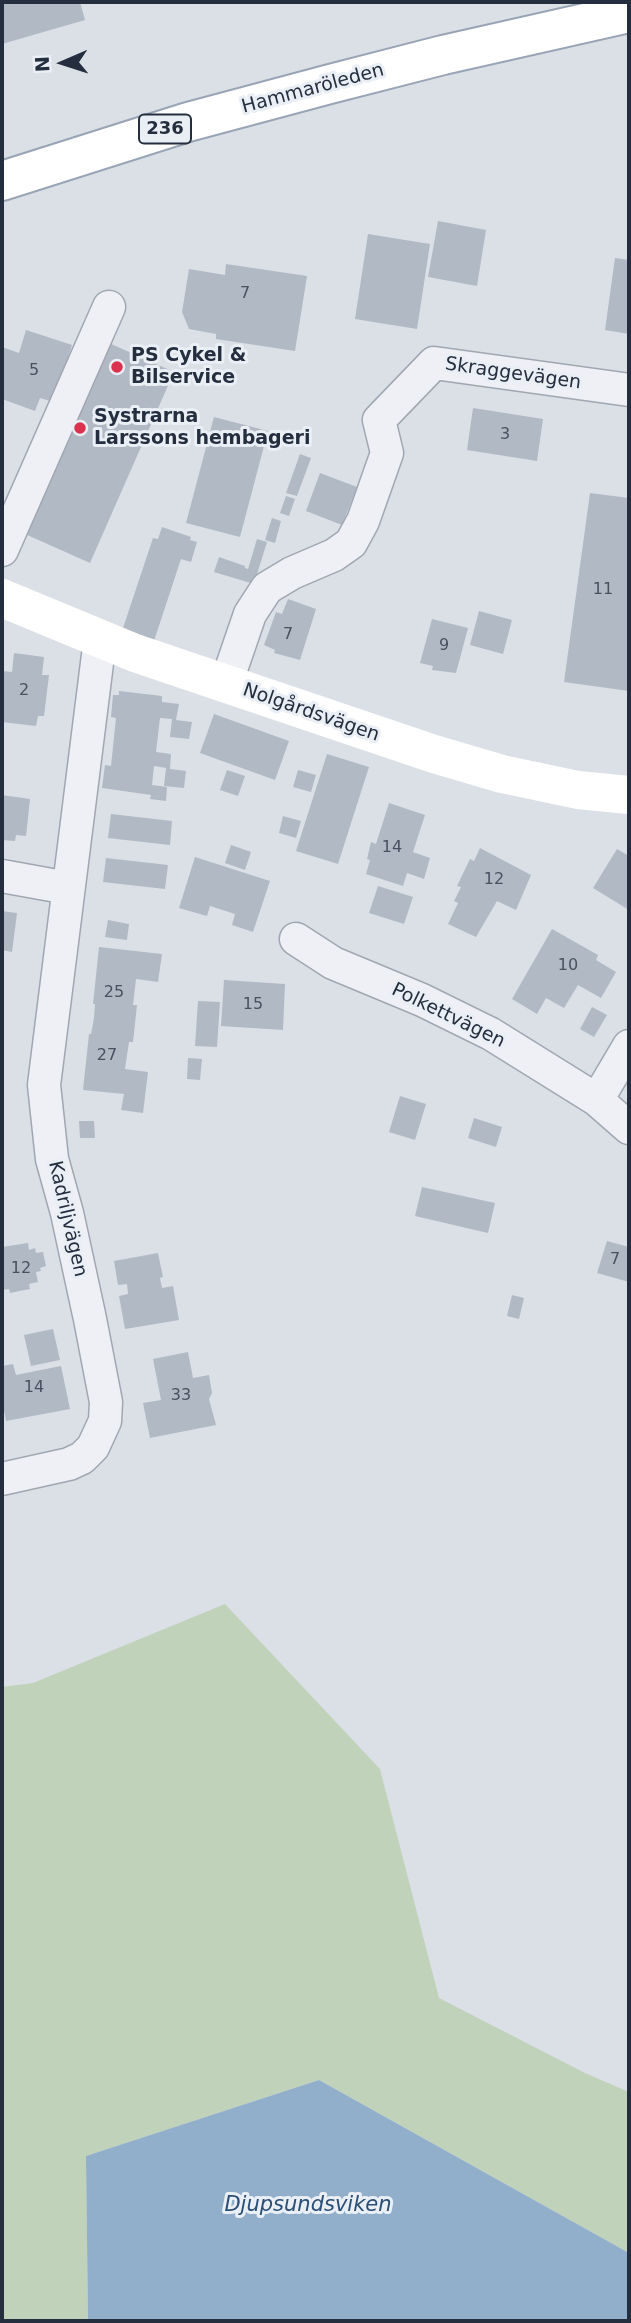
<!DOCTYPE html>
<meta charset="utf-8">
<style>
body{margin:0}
#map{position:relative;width:631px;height:2323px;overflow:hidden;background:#dbe0e7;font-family:"DejaVu Sans",sans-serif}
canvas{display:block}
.frame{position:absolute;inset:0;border:4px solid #242e3e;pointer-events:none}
.north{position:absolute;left:28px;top:28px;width:70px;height:70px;-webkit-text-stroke:5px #eaeff5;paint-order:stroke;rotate:267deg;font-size:19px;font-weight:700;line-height:28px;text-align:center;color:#242e3e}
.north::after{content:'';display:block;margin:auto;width:24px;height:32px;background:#242e3e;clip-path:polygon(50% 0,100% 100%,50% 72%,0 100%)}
</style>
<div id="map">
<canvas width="631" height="2323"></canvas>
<div class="frame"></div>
<div class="north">N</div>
</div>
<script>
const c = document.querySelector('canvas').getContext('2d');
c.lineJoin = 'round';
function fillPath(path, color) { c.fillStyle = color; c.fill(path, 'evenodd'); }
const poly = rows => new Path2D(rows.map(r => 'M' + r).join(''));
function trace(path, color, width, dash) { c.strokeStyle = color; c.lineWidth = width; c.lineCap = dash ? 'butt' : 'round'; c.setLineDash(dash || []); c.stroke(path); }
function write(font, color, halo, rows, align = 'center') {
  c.font = font + ' "DejaVu Sans",sans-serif'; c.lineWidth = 6; c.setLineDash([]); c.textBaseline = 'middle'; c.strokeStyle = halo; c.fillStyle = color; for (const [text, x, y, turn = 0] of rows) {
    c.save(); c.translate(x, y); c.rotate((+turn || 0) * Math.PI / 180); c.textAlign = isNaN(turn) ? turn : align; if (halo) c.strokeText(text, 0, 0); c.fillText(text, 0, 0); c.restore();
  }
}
fillPath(poly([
 [225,1604,380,1769,439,1998,585,2073,629,2092,629,2253,319,2080,86,2156,88,2321,2,2321,2,1687,33,1683]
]), '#c1d2bb');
fillPath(poly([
 [319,2080,629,2253,629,2321,88,2321,86,2156]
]), '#91afcb');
fillPath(poly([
 [2,2,80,2,85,20,2,44],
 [438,221,486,230,477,286,428,277],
 [368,234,430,244,417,329,355,319],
 [615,258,629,260,629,334,605,330],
 [226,264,307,276,295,351,216,339,216,334,189,329,182,312,189,269,225,275],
 [26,330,72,345,64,370,68,371,57,403,40,398,35,411,2,399,2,347,19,353],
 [109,343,174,372,90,563,25,534],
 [473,408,543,419,537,461,467,450],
 [214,417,268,431,240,537,186,523],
 [300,454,311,458,297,496,286,493],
 [320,473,357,487,342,525,306,511],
 [590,493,629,498,629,691,564,682],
 [286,496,295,499,289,516,280,513],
 [272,518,281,521,275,543,265,540],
 [162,527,191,537,190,540,197,542,191,562,181,559,152,647,120,637,153,538,158,539],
 [257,539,267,542,254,584,214,572,219,557,245,566,245,568,248,569],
 [288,599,316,609,300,660,274,653,275,650,264,645,276,612,282,614],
 [479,611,512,620,503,654,470,645],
 [432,619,468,628,456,673,432,670,433,666,420,663],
 [14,653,44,657,42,675,49,675,44,716,38,716,36,726,2,722,2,671,12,672],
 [119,691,162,696,162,702,179,704,176,720,192,722,189,739,170,737,172,719,160,718,156,752,171,754,170,769,186,771,184,788,164,786,166,768,154,766,152,785,167,787,166,801,150,799,151,795,102,788,105,765,111,766,116,718,111,717,113,695,119,695],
 [214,714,289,741,275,780,200,753],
 [327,754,369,767,338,864,296,851],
 [227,770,245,776,238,796,220,790],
 [298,770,316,775,311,792,293,787],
 [2,795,30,799,26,836,16,835,15,841,2,840],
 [389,803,425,815,413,852,430,858,424,879,407,873,403,886,366,874,370,860,367,859,371,842,376,844],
 [111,814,172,821,170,845,108,838],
 [283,816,301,821,296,838,279,833],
 [231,845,251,852,245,870,225,863],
 [480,848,531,875,516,910,497,901,476,937,448,924,458,903,454,901,461,887,457,886,470,859,474,861],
 [617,849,629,856,629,910,593,888],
 [195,857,270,881,253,932,232,925,235,914,210,906,207,916,179,908],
 [106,858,168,865,165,889,103,882],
 [378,886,413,897,404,924,369,913],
 [2,911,17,913,12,952,2,950],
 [108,920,129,924,127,940,105,937],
 [552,929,598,955,596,960,616,972,601,998,578,985,564,1008,546,998,537,1014,512,999],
 [99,947,162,954,158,982,136,979,133,1005,137,1005,133,1042,129,1042,125,1069,148,1072,143,1113,121,1110,124,1094,83,1090,89,1034,91,1034,94,1018,95,1004,93,1004],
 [224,980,285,984,283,1030,221,1026],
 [198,1001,220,1002,217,1047,195,1046],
 [592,1007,607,1015,594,1037,580,1029],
 [188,1058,202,1059,200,1080,187,1079],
 [400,1096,426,1104,415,1140,389,1132],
 [474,1118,502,1127,496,1147,468,1138],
 [79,1121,94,1121,95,1138,80,1138],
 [422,1187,495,1203,488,1233,415,1216],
 [607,1241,629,1247,629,1282,597,1273],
 [28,1243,29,1250,35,1248,36,1253,43,1252,46,1266,40,1268,41,1271,36,1272,38,1282,29,1284,30,1289,10,1293,9,1289,2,1290,2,1247],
 [158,1253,163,1277,160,1278,162,1288,173,1286,179,1320,125,1329,119,1296,128,1294,127,1284,118,1285,114,1261],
 [512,1295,524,1298,519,1319,507,1316],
 [53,1329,60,1360,31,1366,24,1335],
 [188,1352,193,1378,209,1375,212,1393,209,1399,216,1425,150,1438,143,1403,161,1400,153,1359],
 [13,1364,16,1375,61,1366,70,1409,6,1421,2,1400,2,1366]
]), '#b1b9c4');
const street = poly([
 [2,550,109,307],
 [226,684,250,614,267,588,292,573,334,555,351,543,363,521,387,453,379,420,434,363,629,390],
 [2,876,68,888],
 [296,939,333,963,422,1000,491,1034,597,1100,629,1128],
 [597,1100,629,1046],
 [2,1479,69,1464,82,1458,93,1447,105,1421,106,1402,90,1319,67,1213,52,1159,44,1085,98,655,104,640]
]);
const primary = poly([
 [2,181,188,122,330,84,443,55,629,13]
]);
trace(street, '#a0a7b1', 35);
trace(primary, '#99a4b4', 42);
trace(street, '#eef0f5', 32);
trace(poly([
 [2,598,135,653,434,754,502,774,578,790,629,795]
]), '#fff', 38);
trace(primary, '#fff', 38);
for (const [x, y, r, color] of [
 [117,367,7,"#da324f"],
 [80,428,7,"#da324f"]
]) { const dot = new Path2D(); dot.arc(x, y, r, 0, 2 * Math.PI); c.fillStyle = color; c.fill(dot); trace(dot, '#eaeff5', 2.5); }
write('16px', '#475160', null, [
 ["7",245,294],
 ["5",34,371],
 ["3",505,435],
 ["11",603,590],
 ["7",288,635],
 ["9",444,646],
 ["2",24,691],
 ["14",392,848],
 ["12",494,880],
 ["10",568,966],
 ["25",114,993],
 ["15",253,1005],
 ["27",107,1056],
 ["7",615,1260],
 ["12",21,1269],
 ["14",34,1388],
 ["33",181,1396]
]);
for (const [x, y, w] of [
 [165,129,52]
]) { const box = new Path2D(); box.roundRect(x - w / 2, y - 14.5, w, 29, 5); c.fillStyle = '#eaeff5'; c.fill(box); trace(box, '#242e3e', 2); }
write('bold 18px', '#242e3e', null, [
 ["236",165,129]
]);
write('19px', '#242e3e', '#eaeff5', [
 ["Hammaröleden",313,89,-15],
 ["Skraggevägen",513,374,8],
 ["Nolgårdsvägen",311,713,19],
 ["Polkettvägen",448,1016,26],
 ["Kadriljvägen",67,1219,77]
]);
write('bold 19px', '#242e3e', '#eaeff5', [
 ["PS Cykel &",131,356],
 ["Bilservice",131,378],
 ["Systrarna",94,417],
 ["Larssons hembageri",94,439]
], 'left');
write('italic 21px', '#2a4e75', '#eaeff5', [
 ["Djupsundsviken",308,2206]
]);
</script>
